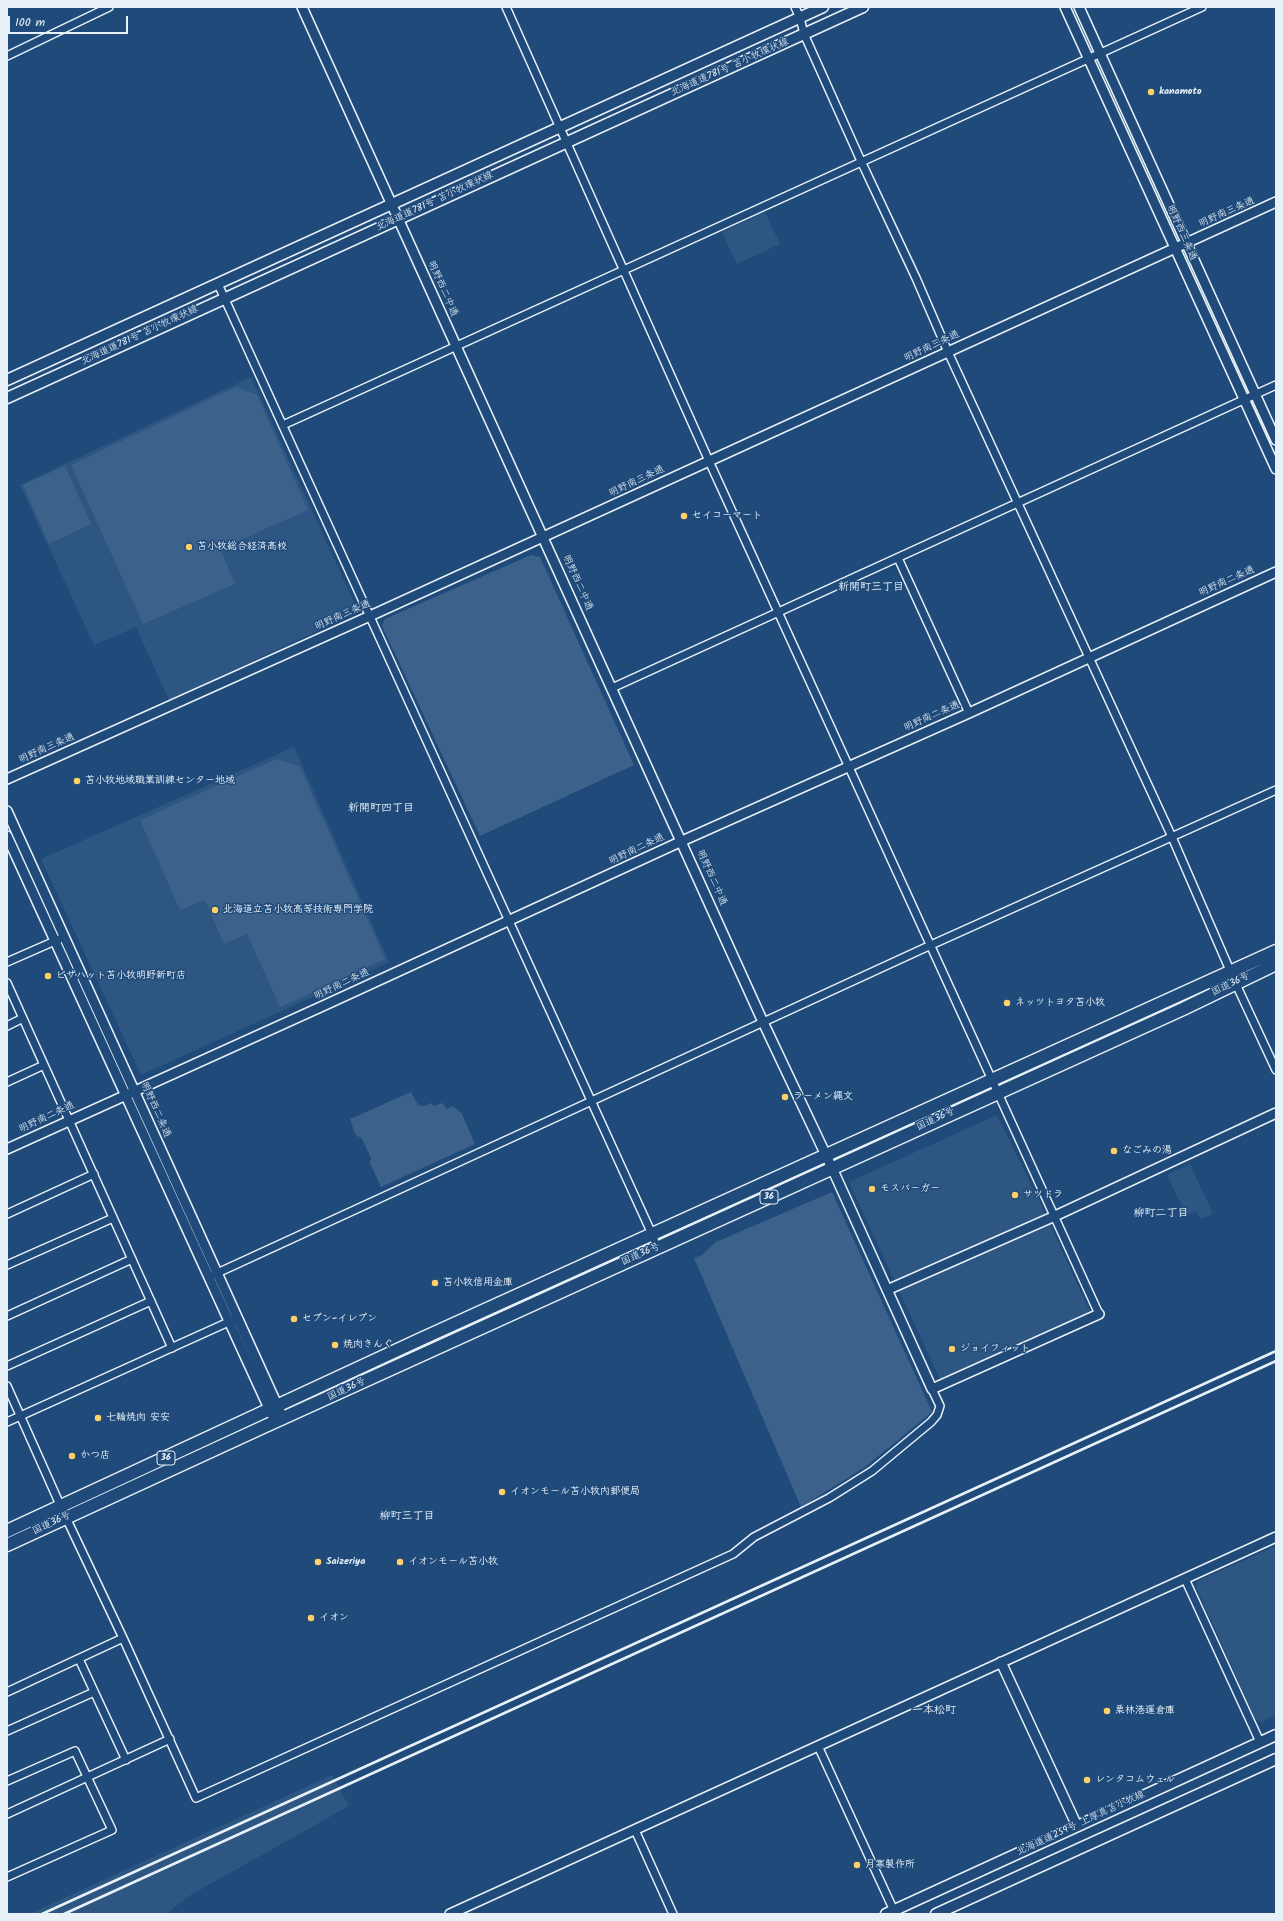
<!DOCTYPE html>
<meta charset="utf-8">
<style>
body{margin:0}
#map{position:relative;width:1283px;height:1921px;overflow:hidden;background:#1f4a7a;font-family:Kalam,sans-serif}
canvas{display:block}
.frame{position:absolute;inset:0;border:8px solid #e8f1f8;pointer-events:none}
.scale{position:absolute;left:8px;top:16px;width:120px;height:18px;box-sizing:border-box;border:2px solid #e8f1f8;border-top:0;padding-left:5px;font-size:12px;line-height:14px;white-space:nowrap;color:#e8f1f8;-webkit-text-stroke:3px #1f4a7a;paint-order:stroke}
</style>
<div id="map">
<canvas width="1283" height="1921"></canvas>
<div class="frame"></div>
<div class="scale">100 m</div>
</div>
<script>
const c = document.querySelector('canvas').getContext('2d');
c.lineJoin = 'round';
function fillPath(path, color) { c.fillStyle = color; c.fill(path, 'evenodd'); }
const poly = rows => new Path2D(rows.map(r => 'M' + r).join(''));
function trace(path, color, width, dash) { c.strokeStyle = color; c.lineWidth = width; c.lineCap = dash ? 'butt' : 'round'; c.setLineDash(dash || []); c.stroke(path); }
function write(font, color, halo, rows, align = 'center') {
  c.font = font + ' Kalam,"Klee One",sans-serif'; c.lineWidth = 3; c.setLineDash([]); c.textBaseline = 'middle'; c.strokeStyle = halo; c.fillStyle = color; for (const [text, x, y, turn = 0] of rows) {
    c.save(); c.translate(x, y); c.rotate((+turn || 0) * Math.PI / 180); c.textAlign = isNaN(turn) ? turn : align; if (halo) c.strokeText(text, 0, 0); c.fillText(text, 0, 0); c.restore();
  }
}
fillPath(poly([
 [765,212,780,244,737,264,722,232],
 [251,377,357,609,356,613,169,700,136,627,94,645,20,485],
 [294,747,389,962,141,1075,41,859],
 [997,1115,1042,1207,1090,1312,940,1379,849,1182],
 [1190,1164,1213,1214,1200,1219,1196,1211,1186,1215,1167,1175],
 [1276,1546,1276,1715,1261,1722,1255,1718,1196,1587,1198,1581],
 [332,1775,349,1806,189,1896,166,1914,29,1914]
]), '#2e5683');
fillPath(poly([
 [236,387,257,395,308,510,220,549,235,584,143,624,71,465],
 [65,466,91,524,49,544,23,485],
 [531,555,540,557,634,765,480,836,382,626,385,619],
 [277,759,300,767,385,959,280,1007,247,934,224,944,205,900,180,910,140,820],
 [411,1092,418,1105,424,1106,432,1103,433,1106,443,1103,447,1109,453,1106,462,1114,475,1144,381,1187,370,1163,371,1158,362,1139,355,1134,350,1119],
 [832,1192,932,1412,865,1467,801,1507,694,1258,702,1255,716,1242]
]), '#3c628c');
const minor = poly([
 [506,7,709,461,1099,1314],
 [795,7,800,18,804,34,861,161,916,278,948,352,1172,837,1235,982,1276,1070],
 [7,56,109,7],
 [218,284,652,1234,657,1247],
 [283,425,1202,7],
 [898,558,969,713],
 [612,688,1276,385],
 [7,962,64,937],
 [7,983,172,1348],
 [7,1026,23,1018],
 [7,1082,44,1065],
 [7,1214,94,1174],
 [7,1265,113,1218],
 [213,1275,931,945,1276,790],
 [7,1316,132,1259],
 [7,1366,151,1301],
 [7,1386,61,1507,123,1638,196,1798,733,1554,754,1537,829,1498,872,1471,931,1422,937,1415,940,1406,932,1389],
 [7,1422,233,1320],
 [1185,1579,1260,1742],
 [79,1659,126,1760],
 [7,1692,123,1638],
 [7,1731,94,1692],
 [818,1746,895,1913],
 [7,1781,75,1751,112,1830,7,1877],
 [7,1814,170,1739],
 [635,1830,673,1914]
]);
const tertiary = poly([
 [302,7,763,1022,832,1168,932,1389,1099,1314],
 [1065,7,1276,469],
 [1079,7,1276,440],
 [7,779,370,616,1276,202],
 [7,811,283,1418],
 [7,836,272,1415],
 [7,1149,325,1005,682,841,969,713,1276,572],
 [887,1290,1055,1216,1276,1113],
 [1001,1662,1077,1826],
 [450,1914,1276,1537]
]);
const secondary = poly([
 [7,380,823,7],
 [7,398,863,7],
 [886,1914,1276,1735],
 [936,1914,1276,1759]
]);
const trunk = poly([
 [7,1531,421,1339,1276,951],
 [7,1545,261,1428,1183,1009,1276,964]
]);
trace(minor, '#e8f1f8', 10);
trace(tertiary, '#e8f1f8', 12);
trace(secondary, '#e8f1f8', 13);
trace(trunk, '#e8f1f8', 15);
trace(minor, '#1f4a7a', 7);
trace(tertiary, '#1f4a7a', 9);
trace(secondary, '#1f4a7a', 10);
trace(trunk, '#1f4a7a', 12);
trace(poly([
 [42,1914,1276,1351],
 [64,1914,1276,1361]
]), '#e8f1f8', 2.5);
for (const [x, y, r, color] of [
 [1151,92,4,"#ffd166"],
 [684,516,4,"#ffd166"],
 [189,547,4,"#ffd166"],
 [77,781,4,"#ffd166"],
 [215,910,4,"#ffd166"],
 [48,976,4,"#ffd166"],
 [1007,1003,4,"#ffd166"],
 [785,1097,4,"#ffd166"],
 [1114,1151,4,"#ffd166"],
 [872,1189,4,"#ffd166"],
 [1015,1195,4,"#ffd166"],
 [435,1283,4,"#ffd166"],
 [294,1319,4,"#ffd166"],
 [335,1345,4,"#ffd166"],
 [952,1349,4,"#ffd166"],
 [98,1418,4,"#ffd166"],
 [72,1456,4,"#ffd166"],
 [502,1492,4,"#ffd166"],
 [318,1562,4,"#ffd166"],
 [400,1562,4,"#ffd166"],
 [311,1618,4,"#ffd166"],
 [1107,1711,4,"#ffd166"],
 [1087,1780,4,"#ffd166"],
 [857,1865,4,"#ffd166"]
]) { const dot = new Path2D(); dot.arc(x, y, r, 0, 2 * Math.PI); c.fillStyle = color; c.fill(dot); trace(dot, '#1f4a7a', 1.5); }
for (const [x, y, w] of [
 [769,1197,18],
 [166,1458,18]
]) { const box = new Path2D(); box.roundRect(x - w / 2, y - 7, w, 14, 3); c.fillStyle = '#1f4a7a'; c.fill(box); trace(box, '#e8f1f8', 1); }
write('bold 9px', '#e8f1f8', null, [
 ["36",769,1197],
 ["36",166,1458]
]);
write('10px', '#e8f1f8', '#1f4a7a', [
 ["北海道道781号 苫小牧環状線",730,68,-24],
 ["北海道道781号 苫小牧環状線",435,202,-25],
 ["明野南三条通",1227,213,-24],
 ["明野西三条通",1181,233,66],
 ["明野西二中通",442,289,66],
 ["北海道道781号 苫小牧環状線",140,336,-25],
 ["明野南三条通",932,347,-25],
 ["明野南三条通",637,482,-25],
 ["明野南二条通",1227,582,-24],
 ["明野西二中通",577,583,66],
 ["明野南三条通",343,616,-24],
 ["明野南二条通",932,717,-24],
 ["明野南三条通",47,749,-24],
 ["明野南二条通",637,850,-25],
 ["明野西二中通",711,878,66],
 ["明野南二条通",342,985,-25],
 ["国道36号",1231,985,-26],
 ["明野西二条通",155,1110,66],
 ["明野南二条通",47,1118,-25],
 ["国道36号",936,1120,-25],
 ["国道36号",641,1255,-24],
 ["国道36号",347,1390,-25],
 ["国道36号",52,1524,-25],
 ["北海道道259号 上厚真苫小牧線",1081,1824,-25]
]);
write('bold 10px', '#e8f1f8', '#1f4a7a', [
 ["kanamoto",1159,92],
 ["セイコーマート",692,516],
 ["苫小牧総合経済高校",197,547],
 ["苫小牧地域職業訓練センター地域",85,781],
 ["北海道立苫小牧高等技術専門学院",223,910],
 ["ピザハット苫小牧明野新町店",56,976],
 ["ネッツトヨタ苫小牧",1015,1003],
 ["ラーメン縄文",793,1097],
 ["なごみの湯",1122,1151],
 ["モスバーガー",880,1189],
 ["サツドラ",1023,1195],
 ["苫小牧信用金庫",443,1283],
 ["セブン-イレブン",302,1319],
 ["焼肉きんぐ",343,1345],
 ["ジョイフィット",960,1349],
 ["七輪焼肉 安安",106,1418],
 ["かつ店",80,1456],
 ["イオンモール苫小牧内郵便局",510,1492],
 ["Saizeriya",326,1562],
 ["イオンモール苫小牧",408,1562],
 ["イオン",319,1618],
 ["栗林港運倉庫",1115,1711],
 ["レンタコムウェル",1095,1780],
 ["月寒製作所",865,1865]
], 'left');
write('bold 11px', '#e8f1f8', '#1f4a7a', [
 ["新開町三丁目",871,588],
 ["新開町四丁目",381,809],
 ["柳町二丁目",1161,1214],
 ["柳町三丁目",407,1517],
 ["一本松町",934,1711]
]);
</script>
